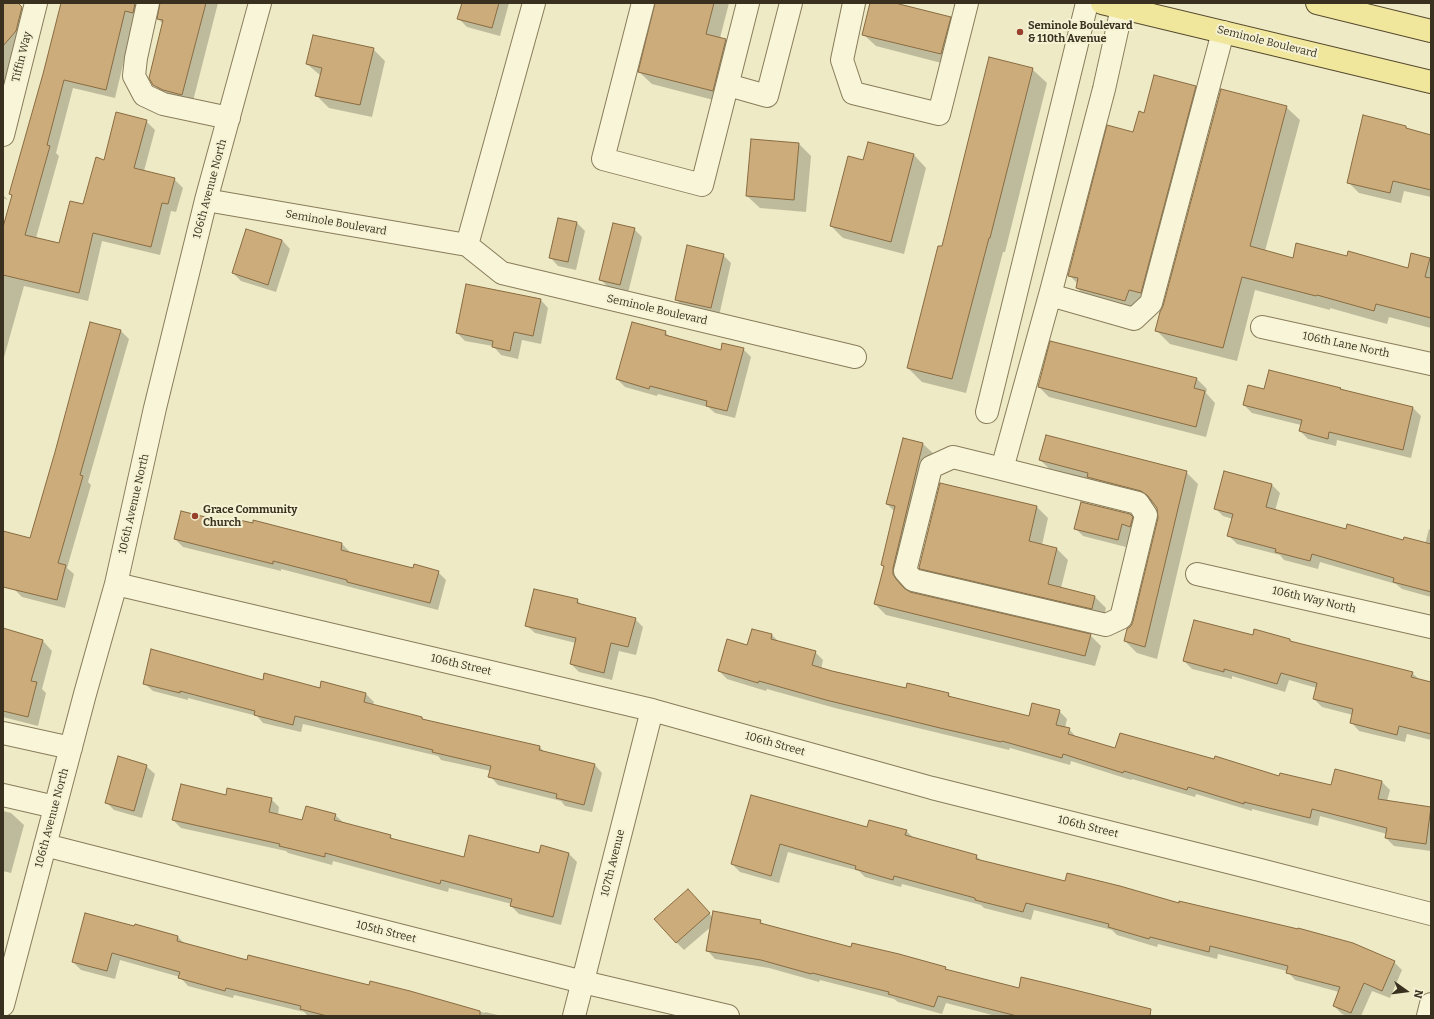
<!DOCTYPE html>
<style>
body{margin:0}
#map{position:relative;width:1434px;height:1019px;overflow:hidden;background:#eeeac5;font-family:Bitter,serif}
canvas{display:block}
.frame{position:absolute;inset:0;border:4px solid #39301f;pointer-events:none}
.north{position:absolute;left:1386px;top:971px;width:40px;height:40px;-webkit-text-stroke:3px #f5f2d4;paint-order:stroke;rotate:104deg;font-size:11px;font-weight:700;line-height:16px;text-align:center;color:#39301f}
.north::after{content:'';display:block;margin:auto;width:14px;height:18px;background:#39301f;clip-path:polygon(50% 0,100% 100%,50% 72%,0 100%)}
</style>
<div id="map">
<canvas width="1434" height="1019"></canvas>
<div class="frame"></div>
<div class="north">N</div>
</div>
<script>
const c = document.querySelector('canvas').getContext('2d');
c.lineJoin = 'round';
function fillPath(path, color) { c.fillStyle = color; c.fill(path, 'evenodd'); }
const poly = rows => new Path2D(rows.map(r => 'M' + r).join(''));
function trace(path, color, width, dash) { c.strokeStyle = color; c.lineWidth = width; c.lineCap = dash ? 'butt' : 'round'; c.setLineDash(dash || []); c.stroke(path); }
function write(font, color, halo, rows, align = 'center') {
  c.font = font + ' Bitter,serif'; c.lineWidth = 4; c.setLineDash([]); c.textBaseline = 'middle'; c.strokeStyle = halo; c.fillStyle = color; for (const [text, x, y, turn = 0] of rows) {
    c.save(); c.translate(x, y); c.rotate((+turn || 0) * Math.PI / 180); c.textAlign = isNaN(turn) ? turn : align; if (halo) c.strokeText(text, 0, 0); c.fillText(text, 0, 0); c.restore();
  }
}
fillPath(poly([
 [3,3,16,3,31,17,3,124],
 [62,3,148,3,134,19,115,98,73,88,56,153,59,156,36,238,60,244,84,205,105,161,146,121,155,130,144,171,174,179,183,188,176,212,171,211,160,255,102,241,88,301,24,286,3,361,3,238],
 [161,3,218,3,192,105,165,95,154,85,163,24,158,19],
 [463,3,509,3,500,36,467,27,459,19],
 [656,3,729,3,720,38,726,40,738,52,725,103,652,84,639,72],
 [871,3,891,3,950,18,962,30,953,66,876,46,863,34],
 [373,49,385,61,372,117,329,108,316,95,321,76,307,64],
 [1032,69,1047,83,1005,252,1003,252,966,393,922,382,908,368,942,248],
 [1195,86,1211,102,1141,316,1092,303,1077,288,1078,284,1069,275,1133,133,1145,114],
 [1286,107,1300,120,1265,251,1293,259,1347,257,1408,269,1412,255,1431,260,1431,328,1389,317,1387,324,1330,308,1330,310,1255,290,1237,361,1170,344,1156,330],
 [1406,127,1409,130,1431,136,1431,197,1404,191,1401,203,1359,193,1348,182],
 [799,144,811,156,806,212,760,208,747,196],
 [914,155,926,168,904,254,843,238,831,226,864,161],
 [3,195,8,200,3,198],
 [559,219,577,223,585,231,576,270,558,266,550,257],
 [634,229,642,237,628,293,608,287,600,279],
 [282,240,290,249,276,292,241,281,233,273],
 [723,255,731,263,719,316,684,308,676,299],
 [540,299,548,308,541,344,522,340,518,359,501,355,493,346,465,341,457,333],
 [121,331,129,339,88,482,91,485,67,568,74,574,65,608,22,597,14,589,3,565,3,532,31,539],
 [665,332,671,338,721,351,743,349,751,357,735,418,715,413,708,407,658,394,657,396,625,387,617,379],
 [1197,379,1207,389,1206,393,1215,403,1206,437,1049,397,1039,387],
 [1340,389,1342,391,1413,408,1421,416,1411,458,1337,440,1336,446,1308,439,1300,431,1301,425,1252,413,1244,405,1265,391],
 [923,444,934,454,903,580,904,586,906,591,910,593,1090,635,1101,646,1095,666,886,615,875,604,884,567,883,565,895,512,887,504],
 [1040,460,1186,472,1198,484,1157,659,1137,653,1125,641,1134,621,1159,518,1159,512,1153,502,1100,489,1053,472],
 [1272,485,1280,493,1275,511,1390,543,1425,544,1429,529,1431,530,1431,597,1402,589,1396,584,1320,562,1318,569,1284,560,1280,555,1237,544,1229,536,1233,519,1223,516,1215,508],
 [1037,507,1048,518,1042,545,1057,549,1068,560,1061,588,1095,597,1106,608,1103,620,932,580,920,567],
 [1130,515,1138,523,1138,534,1130,532,1126,547,1083,536,1075,528],
 [238,527,342,544,350,552,414,569,438,572,446,580,438,610,281,569,281,571,183,547,175,539],
 [577,600,583,606,635,619,643,627,636,655,619,651,612,680,579,672,571,664,576,643,535,633,526,625],
 [3,629,43,641,52,651,42,689,46,693,38,726,3,717],
 [772,635,779,642,815,652,823,660,821,669,907,689,948,694,952,698,1029,717,1059,711,1067,719,1065,728,1069,729,1077,738,1116,750,1332,786,1336,770,1382,782,1390,790,1387,801,1431,808,1431,851,1394,846,1386,838,1387,834,1320,816,1318,826,1252,809,1252,811,1196,794,1195,797,1132,779,1131,780,1071,761,1070,765,1010,748,1009,750,835,708,767,689,766,691,727,679,719,671,748,646],
 [1253,636,1290,640,1292,642,1412,673,1420,680,1431,683,1431,740,1407,734,1405,742,1359,731,1351,722,1353,715,1322,707,1314,699,1317,688,1289,680,1285,692,1232,676,1232,679,1192,669,1184,661],
 [263,681,366,694,374,702,373,705,422,718,425,721,540,747,545,753,594,764,602,773,592,812,565,806,561,801,498,785,490,776,491,771,441,760,438,756,303,724,301,732,263,723,257,716,188,698,188,700,153,691,144,683],
 [146,766,155,774,142,818,114,810,106,802],
 [226,796,271,799,279,807,278,815,303,821,335,815,344,823,390,836,394,840,464,858,540,855,542,847,569,854,577,862,561,925,519,914,511,906,512,904,449,888,448,892,333,861,332,865,288,853,286,851,181,828,173,820],
 [752,796,868,828,906,831,914,838,976,856,982,861,1394,962,1402,970,1390,998,1372,991,1361,1016,1348,1016,1342,1014,1334,1006,1339,992,1295,980,1287,971,1218,954,1217,959,1158,944,1157,947,1117,935,1112,930,1034,910,1031,920,984,908,981,905,902,884,901,887,865,877,859,871,788,852,779,883,740,872,732,864],
 [3,811,11,813,24,825,11,873,3,871],
 [696,898,713,918,760,921,764,925,852,949,945,968,947,970,1019,989,1145,1016,996,1016,946,1003,942,1014,898,1002,894,999,820,980,819,982,769,968,715,959,707,950,712,926,684,950,676,942],
 [135,925,178,937,186,945,248,962,369,986,410,992,485,1013,485,1012,502,1016,308,1016,304,1012,234,995,233,998,188,986,180,977,120,960,115,979,81,970,73,962,135,927]
]), '#0003');
const building = poly([
 [3,3,18,3,22,7,16,31,3,46,3,3],
 [61,3,135,3,133,13,125,11,106,90,64,80,47,145,50,146,25,235,59,243,70,201,83,204,96,157,104,160,116,112,147,120,134,168,175,178,168,204,162,203,151,247,93,233,79,293,3,275,3,227,12,195,9,194,43,74,61,3],
 [160,3,206,3,182,95,163,90,153,85,149,78,163,20,157,19,160,3],
 [462,3,499,3,492,28,457,19,462,3],
 [655,3,714,3,706,34,726,39,713,91,638,72,655,3],
 [870,3,895,3,951,17,941,54,862,35,870,3],
 [313,35,374,48,360,105,315,96,322,68,306,64,313,35],
 [989,57,1033,68,990,238,989,238,952,379,907,368,938,246,942,246,989,57],
 [1154,75,1196,86,1141,293,1129,290,1125,301,1076,288,1078,278,1068,276,1107,125,1133,132,1139,111,1144,113,1154,75],
 [1221,89,1287,106,1250,246,1293,258,1296,243,1347,256,1348,251,1408,268,1411,253,1430,258,1425,277,1431,278,1431,318,1376,304,1374,311,1317,295,1316,296,1242,277,1223,348,1155,331,1160,312,1163,306,1221,89],
 [1363,115,1406,126,1406,128,1431,135,1431,190,1393,181,1390,193,1347,183,1363,115],
 [751,139,799,143,794,200,746,196,751,139],
 [868,142,914,154,891,242,830,226,848,156,863,160,868,142],
 [558,218,577,222,568,262,549,258,558,218],
 [613,223,635,228,620,285,599,280,613,223],
 [246,229,282,240,268,285,232,273,246,229],
 [687,245,724,254,711,308,675,300,687,245],
 [466,284,541,299,533,336,514,332,510,351,492,347,493,341,456,333,466,284],
 [90,322,121,330,80,475,83,476,58,563,66,565,57,600,3,587,3,531,30,538,55,452,90,322],
 [632,322,666,331,665,335,721,350,722,343,744,348,727,411,706,406,707,401,650,386,649,389,616,379,632,322],
 [1050,341,1197,378,1194,388,1205,391,1196,427,1038,387,1050,341],
 [1269,370,1341,388,1340,389,1413,407,1403,450,1329,432,1328,439,1299,431,1302,420,1243,405,1248,385,1264,389,1269,370],
 [1046,435,1187,471,1145,647,1124,641,1127,629,1131,626,1133,621,1158,518,1157,508,1148,496,1141,491,1087,477,1088,473,1039,460,1046,435],
 [903,438,923,443,893,568,893,574,896,579,904,588,910,592,1091,634,1085,656,874,604,884,566,881,565,895,506,886,504,903,438],
 [1224,471,1272,484,1266,507,1346,529,1347,524,1403,540,1404,537,1431,544,1431,592,1393,582,1394,578,1312,554,1310,561,1275,552,1276,549,1227,536,1233,514,1214,509,1224,471],
 [940,483,1037,506,1029,541,1057,548,1048,584,1095,596,1092,609,920,569,919,568,940,483],
 [1081,502,1130,514,1133,517,1130,527,1122,524,1118,540,1074,529,1081,502],
 [181,511,238,525,239,520,253,523,253,520,342,543,341,550,413,568,414,564,439,571,430,603,347,582,347,580,273,561,273,564,174,539,181,511],
 [534,589,578,599,577,603,636,618,628,647,611,643,604,673,570,664,576,638,525,626,534,589],
 [1194,620,1253,635,1254,629,1290,639,1290,641,1413,672,1411,677,1431,682,1431,734,1399,726,1397,735,1350,723,1353,709,1313,699,1317,683,1281,673,1277,684,1224,669,1224,672,1183,661,1194,620],
 [3,628,43,640,31,681,37,682,28,717,3,711,3,628],
 [752,629,772,634,771,639,816,651,812,665,832,671,906,688,907,683,949,693,948,696,1029,716,1032,703,1060,710,1056,725,1070,728,1068,734,1115,748,1120,733,1214,759,1215,756,1279,776,1280,773,1331,785,1335,769,1382,781,1378,799,1431,807,1426,844,1385,838,1387,828,1312,809,1310,818,1244,802,1244,804,1188,787,1187,790,1124,771,1123,773,1063,754,1062,758,1002,741,1001,742,940,728,826,700,759,681,758,683,718,671,727,639,747,645,752,629],
 [151,649,263,680,264,673,320,688,321,681,366,693,364,702,422,717,422,719,540,746,539,750,595,764,584,805,556,798,557,794,488,777,491,766,432,752,433,750,295,716,293,725,254,715,255,711,180,691,180,693,143,684,151,649],
 [118,756,147,765,134,811,105,803,118,756],
 [181,784,226,795,227,788,272,798,269,812,302,820,306,806,336,814,334,820,391,835,390,838,464,857,469,835,539,853,541,845,569,853,553,917,510,906,512,899,441,880,440,884,325,853,325,857,279,846,280,844,172,820,181,784],
 [751,795,867,827,869,820,907,830,905,835,977,855,976,859,1065,881,1067,873,1120,886,1179,903,1179,901,1298,929,1298,928,1353,943,1395,961,1382,991,1364,983,1351,1013,1333,1006,1340,987,1286,973,1288,966,1210,946,1209,952,1150,937,1149,939,1108,927,1109,924,1026,903,1023,912,975,900,975,898,894,876,893,880,855,869,856,866,780,844,771,876,731,864,751,795],
 [688,889,710,913,676,943,654,919,688,889],
 [713,911,761,920,760,923,851,947,852,943,899,954,946,967,945,969,1019,988,1021,977,1067,988,1151,1009,1150,1016,1017,1016,938,996,934,1007,888,994,889,992,812,973,811,974,761,960,706,951,713,911],
 [85,913,134,926,135,924,178,936,177,941,247,960,248,955,369,985,370,981,410,991,480,1011,480,1016,327,1016,300,1009,301,1006,226,988,225,991,178,978,180,972,112,953,107,971,72,962,85,913]
]);
fillPath(building, '#ccac7b');
trace(building, '#886b41', 1);
const minor = poly([
 [148,3,136,58,134,76,144,95,163,104,229,118],
 [643,3,603,159,702,185,748,3],
 [854,3,842,60,853,93,939,114,967,3],
 [1122,8,1104,89,1050,295,1134,319,1151,303,1223,32],
 [728,85,767,96,791,3],
 [3,135,36,3],
 [206,200,467,245,502,273,855,357],
 [467,245,534,3],
 [1262,327,1431,364],
 [987,412,1087,3],
 [1002,469,1138,503,1146,515,1121,618,1106,625,913,580,905,571,931,467,953,457,1002,469,1050,295],
 [1197,574,1431,627],
 [116,584,652,710,932,788,1260,870,1431,914],
 [3,733,71,748],
 [3,795,55,807],
 [45,845,583,982,728,1016],
 [3,1005,85,694,116,584,155,408,206,200,260,3],
 [574,1016,652,710],
 [1428,1016,1431,1004]
]);
const major = poly([
 [1102,3,1431,82],
 [1317,3,1431,31]
]);
trace(minor, '#897c5b', 24);
trace(major, '#56492f', 24);
trace(minor, '#f9f5d8', 22);
trace(major, '#f0e79d', 22);
for (const [x, y, r, color] of [
 [1020,32,4,"#97402b"],
 [195,516,4,"#97402b"]
]) { const dot = new Path2D(); dot.arc(x, y, r, 0, 2 * Math.PI); c.fillStyle = color; c.fill(dot); trace(dot, '#f5f2d4', 1.5); }
write('bold 11px', '#39301f', '#f5f2d4', [
 ["Seminole Boulevard",1028,26],
 ["& 110th Avenue",1028,39],
 ["Grace Community",203,510],
 ["Church",203,523]
], 'left');
write('11px', '#39301f', '#f5f2d4', [
 ["Seminole Boulevard",1267,42,14],
 ["Tiffin Way",22,57,-76],
 ["106th Avenue North",210,189,-75],
 ["Seminole Boulevard",336,223,10],
 ["Seminole Boulevard",657,310,13],
 ["106th Lane North",1346,345,12],
 ["106th Avenue North",134,504,-77],
 ["106th Way North",1314,600,13],
 ["106th Street",461,665,13],
 ["106th Street",775,744,16],
 ["106th Avenue North",52,818,-75],
 ["106th Street",1088,827,14],
 ["107th Avenue",613,863,-76],
 ["105th Street",386,932,14]
]);
</script>
